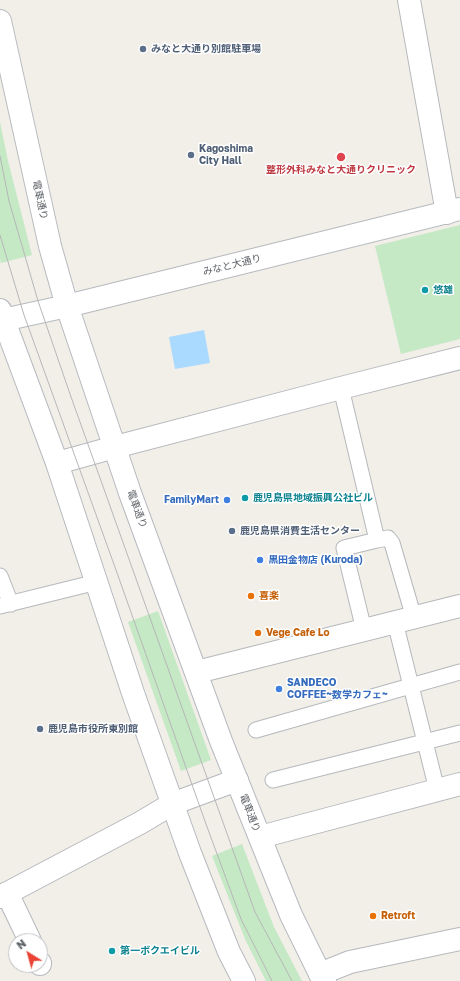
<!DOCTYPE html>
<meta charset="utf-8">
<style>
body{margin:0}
#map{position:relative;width:460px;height:981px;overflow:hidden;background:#f1efe8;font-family:"Golos Text",sans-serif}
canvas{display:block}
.north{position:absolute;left:8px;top:933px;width:40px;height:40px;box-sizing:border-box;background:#fff;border:1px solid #bfc1c3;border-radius:50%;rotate:323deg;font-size:11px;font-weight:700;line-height:16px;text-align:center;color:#5f6368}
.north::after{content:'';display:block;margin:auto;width:14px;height:18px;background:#ea4335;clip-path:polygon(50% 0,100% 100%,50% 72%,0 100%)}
</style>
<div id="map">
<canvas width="460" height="981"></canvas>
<div class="north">N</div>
</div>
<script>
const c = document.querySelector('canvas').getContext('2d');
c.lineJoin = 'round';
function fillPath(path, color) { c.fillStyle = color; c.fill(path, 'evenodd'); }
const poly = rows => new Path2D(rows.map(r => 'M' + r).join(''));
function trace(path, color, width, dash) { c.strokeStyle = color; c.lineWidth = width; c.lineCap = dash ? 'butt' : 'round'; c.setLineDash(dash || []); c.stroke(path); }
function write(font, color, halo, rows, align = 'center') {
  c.font = font + ' "Golos Text","Noto Sans JP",sans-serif'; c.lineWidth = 3; c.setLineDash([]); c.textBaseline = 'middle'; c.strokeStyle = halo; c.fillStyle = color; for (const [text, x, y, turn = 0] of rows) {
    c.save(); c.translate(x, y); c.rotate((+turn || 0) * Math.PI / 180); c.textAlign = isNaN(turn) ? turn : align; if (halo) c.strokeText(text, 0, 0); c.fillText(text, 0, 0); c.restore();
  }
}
fillPath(poly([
 [0,122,8,161,32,255,1,263,0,259],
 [460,225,460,339,401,354,375,246],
 [158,611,211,760,181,771,128,622],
 [242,844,274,927,302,981,266,981,245,939,212,856]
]), '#c5e8c5');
fillPath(poly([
 [204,330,210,363,175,369,169,337]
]), '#aadaff');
const lane = poly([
 [341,388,377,540,388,538,392,543,414,618],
 [0,576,11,604],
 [0,606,97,582],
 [395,622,437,790],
 [364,630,344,548,377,540],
 [256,730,460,672],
 [273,780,460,733]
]);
const street = poly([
 [409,0,447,213],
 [197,672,460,606],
 [260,837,460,784],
 [7,893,30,941],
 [0,897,140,823,172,804,237,780],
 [40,963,40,964],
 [320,974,350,962,460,939]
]);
const secondary = poly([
 [0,21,50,246,67,306,130,493,221,741,291,915,320,974,325,981],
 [0,310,57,463,134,696,190,853,229,952,244,981],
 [3,320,67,306,460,209],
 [57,463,115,447,341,388,460,358]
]);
trace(lane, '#b5b8bc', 17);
trace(street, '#b5b8bc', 24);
trace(secondary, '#b6babf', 24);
trace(lane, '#fff', 15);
trace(street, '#fff', 22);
trace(secondary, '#fff', 22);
trace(poly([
 [0,156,9,201,38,301,70,394,255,912,292,981],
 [0,235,24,315,116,570,206,824,241,919,272,981]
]), '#b6b7b8', 1);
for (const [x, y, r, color] of [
 [143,49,4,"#5c6f8a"],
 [191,155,4,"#5c6f8a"],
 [341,157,5,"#e0444e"],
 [425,290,4,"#0f9aa8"],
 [245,498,4,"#0f9aa8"],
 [227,500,4,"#3f7fe0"],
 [232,531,4,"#5c6f8a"],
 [260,560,4,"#3f7fe0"],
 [251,596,4,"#e8710a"],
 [258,633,4,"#e8710a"],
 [279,689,4,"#3f7fe0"],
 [40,729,4,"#5c6f8a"],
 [373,916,4,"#e8710a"],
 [112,951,4,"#0f9aa8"]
]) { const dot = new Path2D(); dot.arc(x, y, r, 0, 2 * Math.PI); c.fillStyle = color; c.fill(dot); trace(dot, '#fff', 1.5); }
write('bold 10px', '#4e5e75', '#fff', [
 ["みなと大通り別館駐車場",151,49],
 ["Kagoshima",199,149],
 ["City Hall",199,161],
 ["鹿児島県消費生活センター",240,531],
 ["鹿児島市役所東別館",48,729]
], 'left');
write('bold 10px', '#be3a42', '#fff', [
 ["整形外科みなと大通りクリニック",341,170]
]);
write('10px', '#5f6368', '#fff', [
 ["電車通り",40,200,78],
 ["みなと大通り",232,265,-14],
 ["電車通り",137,509,70],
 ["電車通り",250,813,69]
]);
write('bold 10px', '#0d838f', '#fff', [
 ["悠雄",433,290],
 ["鹿児島県地域振興公社ビル",253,498],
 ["第一ボクエイビル",120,951]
], 'left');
write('bold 10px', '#366cbe', '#fff', [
 ["FamilyMart",219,500,"right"],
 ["黒田金物店 (Kuroda)",268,560],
 ["SANDECO",287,683],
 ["COFFEE~数学カフェ~",287,695]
], 'left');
write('bold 10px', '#c56008', '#fff', [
 ["喜楽",259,596],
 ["Vege Cafe Lo",266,633],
 ["Retroft",381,916]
], 'left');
</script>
